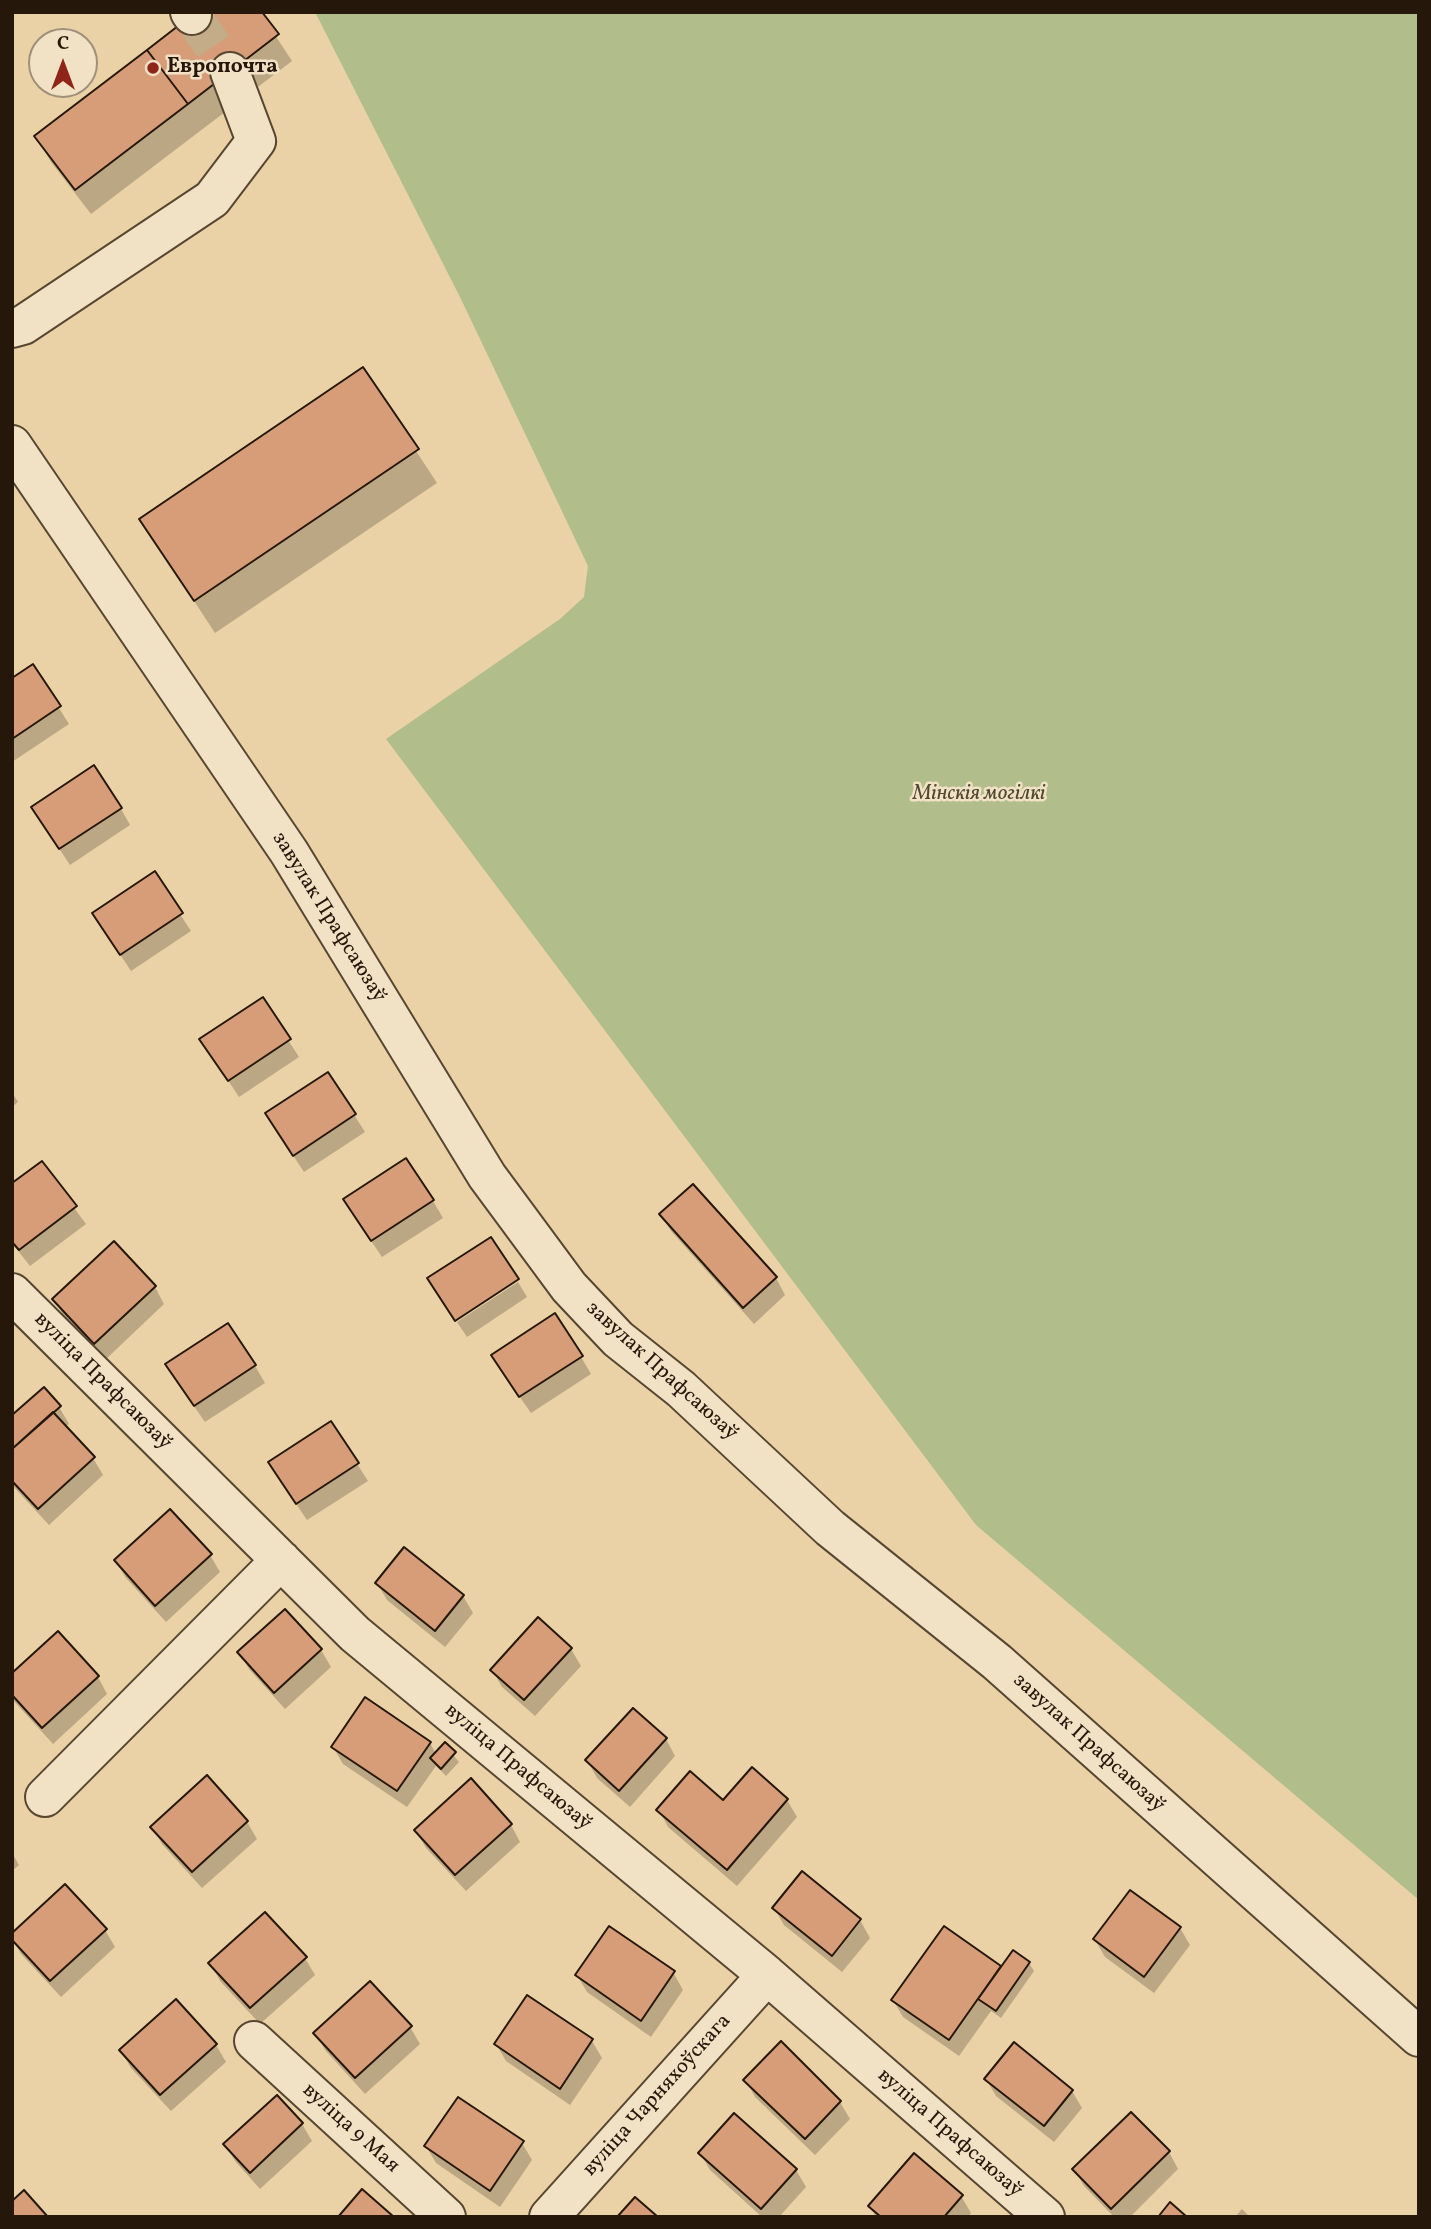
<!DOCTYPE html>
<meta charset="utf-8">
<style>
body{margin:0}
#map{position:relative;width:1431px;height:2229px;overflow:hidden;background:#ead1a6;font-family:Vollkorn,serif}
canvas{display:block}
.frame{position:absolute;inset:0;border:14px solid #26170b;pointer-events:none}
.north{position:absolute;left:28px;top:28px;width:70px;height:70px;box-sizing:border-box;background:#f1e1c5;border:2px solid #a0907b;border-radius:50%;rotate:0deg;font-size:19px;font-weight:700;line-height:28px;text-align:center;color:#26170b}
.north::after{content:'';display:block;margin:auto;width:24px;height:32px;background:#8f2418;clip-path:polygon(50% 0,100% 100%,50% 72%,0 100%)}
</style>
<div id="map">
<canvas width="1431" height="2229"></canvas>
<div class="frame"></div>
<div class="north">С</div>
</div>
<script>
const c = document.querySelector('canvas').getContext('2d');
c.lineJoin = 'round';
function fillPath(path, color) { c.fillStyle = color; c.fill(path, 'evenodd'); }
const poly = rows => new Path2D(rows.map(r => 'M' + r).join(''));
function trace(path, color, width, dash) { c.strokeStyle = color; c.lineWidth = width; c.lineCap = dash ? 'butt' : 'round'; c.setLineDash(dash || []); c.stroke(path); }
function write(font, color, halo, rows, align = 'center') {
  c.font = font + ' Vollkorn,serif'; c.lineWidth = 5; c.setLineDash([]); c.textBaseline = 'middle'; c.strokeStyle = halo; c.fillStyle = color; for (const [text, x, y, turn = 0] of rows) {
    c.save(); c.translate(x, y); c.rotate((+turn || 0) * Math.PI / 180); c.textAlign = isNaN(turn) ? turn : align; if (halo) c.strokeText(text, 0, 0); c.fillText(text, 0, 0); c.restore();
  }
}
fillPath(poly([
 [315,12,1419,12,1419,1900,976,1525,386,739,560,619,584,597,588,566,461,299]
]), '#b1bd8b');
fillPath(poly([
 [260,12,292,61,91,214,51,162,36,137],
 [363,370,437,483,215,633,141,520],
 [33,667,69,724,12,762,12,680],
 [121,809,130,825,70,865,43,824],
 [154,874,191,931,131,971,104,930],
 [262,1000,299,1057,239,1097,212,1056],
 [328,1074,365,1132,304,1172,277,1131],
 [12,1092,18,1102,12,1107],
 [41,1163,86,1224,30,1266,12,1243,12,1186],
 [433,1201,443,1218,382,1257,355,1217],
 [661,1214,776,1278,785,1295,754,1324,671,1231],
 [518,1282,527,1297,467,1337,457,1322],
 [155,1287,164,1304,105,1360,64,1317,54,1299],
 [581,1357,591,1374,531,1413,503,1373],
 [255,1366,265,1383,205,1422,177,1382],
 [59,1407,69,1424,65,1427,93,1458,103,1475,49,1525,12,1485,12,1418],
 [331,1423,368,1481,307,1520,280,1480],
 [210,1555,220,1572,166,1622,126,1578,116,1561],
 [377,1583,463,1596,473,1613,445,1647,387,1600],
 [285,1611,321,1650,331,1667,285,1709,249,1669,239,1652],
 [571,1649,581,1666,535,1716,502,1687,492,1670],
 [12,1675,98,1677,107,1694,53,1744,13,1700],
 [666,1739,675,1756,630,1807,597,1778,587,1760],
 [430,1743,436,1754,445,1745,459,1762,446,1776,436,1766,407,1807,343,1764,333,1747],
 [752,1770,787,1800,797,1817,737,1886,668,1827,659,1810,723,1803],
 [247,1822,257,1839,202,1888,162,1844,152,1827],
 [511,1825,520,1842,466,1891,426,1848,416,1831],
 [12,1853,19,1865,12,1871],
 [802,1874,860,1920,870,1938,842,1972,784,1925,774,1908],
 [944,1928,1002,1968,1029,1963,1034,1971,1001,2018,991,2011,959,2056,903,2017,893,2000],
 [1180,1928,1190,1945,1154,1993,1105,1957,1095,1940],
 [105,1930,115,1947,61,1997,21,1954,12,1938],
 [305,1958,315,1975,260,2024,220,1981,211,1964],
 [673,1972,683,1990,651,2037,587,1992,577,1975],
 [176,2001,216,2045,226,2062,171,2111,131,2068,121,2051],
 [410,2027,420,2044,365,2094,325,2050,316,2033],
 [592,2041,602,2058,570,2105,506,2061,496,2044],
 [986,2079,1072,2091,1082,2108,1054,2142,996,2096],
 [746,2080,840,2102,850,2119,815,2155,755,2097],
 [277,2097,302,2124,312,2141,260,2189,235,2161,225,2144],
 [522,2143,532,2160,500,2207,436,2163,426,2146],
 [1169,2152,1178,2169,1130,2217,1114,2217,1084,2186,1074,2169],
 [700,2153,796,2170,806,2187,779,2217,762,2217,710,2170],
 [961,2196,971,2213,968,2217,876,2217,870,2207],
 [1242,2209,1250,2217,1235,2217]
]), '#0003');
const building = poly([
 [196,12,262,12,279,34,188,104,147,50,196,12],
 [147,50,188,104,75,190,34,136,147,50],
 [363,367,419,449,194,601,139,519,363,367],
 [33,664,61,706,12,739,12,678,33,664],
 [94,765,122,808,59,849,31,807,94,765],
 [155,871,183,913,120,955,92,913,155,871],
 [263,997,291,1039,228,1081,199,1039,263,997],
 [328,1072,356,1114,293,1156,265,1113,328,1072],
 [406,1158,434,1200,371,1241,343,1199,406,1158],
 [42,1161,77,1206,19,1250,12,1242,12,1183,42,1161],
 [693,1184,777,1277,743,1308,659,1214,693,1184],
 [491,1237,519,1279,455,1321,427,1278,491,1237],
 [114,1241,156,1286,94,1344,52,1299,114,1241],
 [555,1313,583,1356,519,1397,491,1355,555,1313],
 [228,1323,256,1365,194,1406,165,1364,228,1323],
 [44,1387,61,1406,12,1449,12,1415,44,1387],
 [53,1412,95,1457,38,1509,12,1481,12,1449,53,1412],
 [331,1421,359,1463,296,1504,268,1462,331,1421],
 [170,1509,212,1554,155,1606,114,1560,170,1509],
 [404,1547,464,1595,435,1631,375,1583,404,1547],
 [285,1609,322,1649,274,1693,237,1652,285,1609],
 [538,1617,572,1648,524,1700,490,1670,538,1617],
 [58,1631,99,1676,42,1728,12,1695,12,1673,58,1631],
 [365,1697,431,1742,397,1791,331,1747,365,1697],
 [633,1708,667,1738,619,1791,585,1760,633,1708],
 [445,1742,456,1752,441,1769,430,1758,445,1742],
 [752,1767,788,1799,727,1870,656,1810,690,1771,723,1800,752,1767],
 [207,1775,248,1821,192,1872,150,1827,207,1775],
 [471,1778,512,1824,455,1875,414,1830,471,1778],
 [802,1871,861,1919,832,1956,772,1908,802,1871],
 [65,1884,107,1929,50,1981,12,1940,12,1933,65,1884],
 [1130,1890,1181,1927,1144,1977,1093,1939,1130,1890],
 [265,1912,307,1957,250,2008,208,1963,265,1912],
 [609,1926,675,1971,641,2021,575,1975,609,1926],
 [944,1926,1001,1966,949,2040,891,2000,944,1926],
 [1013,1950,1030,1962,996,2011,978,1999,1013,1950],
 [370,1981,412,2026,355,2078,313,2033,370,1981],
 [527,1995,593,2039,560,2089,494,2044,527,1995],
 [176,1999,217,2044,160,2095,119,2050,176,1999],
 [781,2041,841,2101,805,2139,743,2080,781,2041],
 [1014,2042,1073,2090,1044,2126,984,2079,1014,2042],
 [277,2095,303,2123,250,2173,223,2144,277,2095],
 [458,2097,524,2141,490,2191,424,2146,458,2097],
 [1131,2112,1170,2151,1111,2209,1072,2169,1131,2112],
 [734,2113,797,2169,761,2209,698,2153,734,2113],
 [914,2153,963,2195,944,2217,881,2217,868,2206,914,2153],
 [362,2189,394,2217,338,2217,362,2189],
 [24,2190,48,2217,12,2217,12,2201,24,2190],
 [635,2197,658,2217,617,2217,635,2197],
 [1170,2202,1187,2217,1158,2217,1170,2202]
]);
fillPath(building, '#d69d78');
trace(building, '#26170b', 2);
trace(poly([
 [192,15,230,72]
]), '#c3ac87', 38, [38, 19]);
const minor = poly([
 [190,12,192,15],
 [12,328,23,325,212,199,256,141,230,72],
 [12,445,289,852,487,1176,569,1287,618,1339,681,1389,830,1528,997,1662,1419,2037],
 [12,1293,355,1634,767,1975,1045,2217],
 [45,1797,281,1560],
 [254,2041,446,2217],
 [549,2217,767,1975]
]);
trace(minor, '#574632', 42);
trace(minor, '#f1e1c5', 38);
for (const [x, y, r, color] of [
 [153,68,7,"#8f2418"]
]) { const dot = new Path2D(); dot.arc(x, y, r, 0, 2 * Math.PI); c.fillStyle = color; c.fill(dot); trace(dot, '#f1e1c5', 2.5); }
write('bold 21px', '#26170b', '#f1e1c5', [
 ["Европочта",167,68]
], 'left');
write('italic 21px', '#504931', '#f1e1c5', [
 ["Мінскія могілкі",979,795]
]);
write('21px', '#26170b', '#f1e1c5', [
 ["завулак Прафсаюзаў",328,918,58],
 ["завулак Прафсаюзаў",661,1372,42],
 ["вуліца Прафсаюзаў",102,1382,45],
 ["завулак Прафсаюзаў",1088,1744,42],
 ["вуліца Прафсаюзаў",517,1768,40],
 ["вуліца Чарняхоўскага",658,2096,-48],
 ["вуліца 9 Мая",350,2129,42],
 ["вуліца Прафсаюзаў",949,2134,41]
]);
</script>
